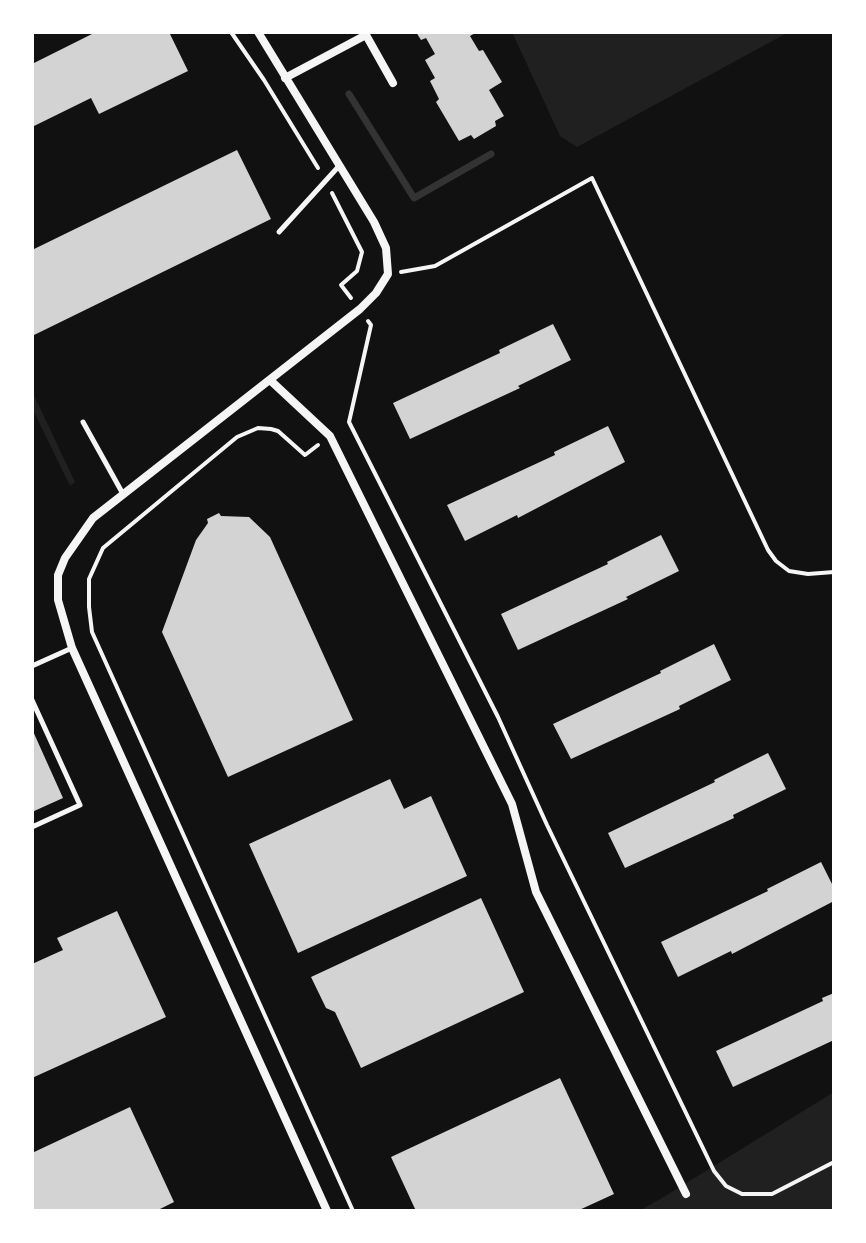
<!DOCTYPE html>
<style>
body{margin:0}
#map{position:relative;width:866px;height:1243px;overflow:hidden;background:#111;font-family:Quicksand,sans-serif}
canvas{display:block}
.frame{position:absolute;inset:0;border:34px solid #fff;pointer-events:none}
</style>
<div id="map">
<canvas width="866" height="1243"></canvas>
<div class="frame"></div>
</div>
<script>
const c = document.querySelector('canvas').getContext('2d');
c.lineJoin = 'round';
function fillPath(path, color) { c.fillStyle = color; c.fill(path, 'evenodd'); }
const poly = rows => new Path2D(rows.map(r => 'M' + r).join(''));
function trace(path, color, width, dash) { c.strokeStyle = color; c.lineWidth = width; c.lineCap = dash ? 'butt' : 'round'; c.setLineDash(dash || []); c.stroke(path); }
fillPath(poly([
 [512,32,789,32,577,147,560,136],
 [32,391,75,482,70,486,32,408],
 [834,1092,834,1211,639,1211,662,1198]
]), '#202020');
trace(poly([
 [349,94,414,198,491,154]
]), '#333', 7);
fillPath(poly([
 [96,32,169,32,188,71,99,114,91,98,32,127,32,64],
 [416,32,477,32,470,36,479,51,483,50,502,82,489,90,504,116,495,121,496,126,474,139,471,135,459,141,436,102,439,99,430,81,435,78,425,60,435,54,426,38,421,40],
 [237,150,271,219,32,336,32,250],
 [553,324,571,360,518,386,520,388,410,439,393,403,500,353,499,350],
 [608,426,625,462,518,518,517,515,465,541,447,505,555,455,554,452],
 [219,513,221,516,249,517,270,537,353,720,228,777,162,632,196,540,208,523,207,519],
 [661,535,679,571,626,597,628,599,518,650,501,614,608,564,607,562],
 [714,644,731,680,679,706,680,709,571,759,553,724,661,673,660,671],
 [32,729,63,798,32,812],
 [768,753,786,789,733,815,734,818,625,868,608,833,715,782,714,780],
 [390,779,404,809,431,796,467,876,298,953,249,844],
 [821,862,834,888,834,901,732,954,731,951,678,977,661,942,768,891,767,889],
 [481,898,524,992,361,1068,335,1012,326,1008,311,977],
 [117,911,166,1017,32,1078,32,964,63,950,57,938],
 [834,993,834,1040,733,1087,716,1051,823,1001,822,998],
 [560,1078,614,1194,577,1211,416,1211,391,1157],
 [130,1107,174,1202,156,1211,32,1211,32,1153]
]), '#d3d3d3');
trace(poly([
 [231,32,264,80,318,168],
 [332,193,362,252,357,271,341,285,351,298],
 [401,272,435,266,592,178,768,550,776,561,789,571,808,574,834,572],
 [368,321,371,325,349,422,498,717,547,825,714,1171,726,1186,742,1194,772,1194,834,1162],
 [318,445,305,455,278,431,271,429,258,428,237,437,103,548,89,579,89,607,92,632,353,1211]
]), '#f5f5f5', 4);
trace(poly([
 [279,232,339,166],
 [83,422,123,494],
 [32,666,72,648],
 [32,700,80,805,32,827]
]), '#f5f5f5', 5);
trace(poly([
 [258,32,374,222,386,248,388,274,376,293,360,309,93,518,65,558,58,575,58,600,72,648,327,1211],
 [285,78,366,35,393,83],
 [270,380,330,436,512,804,536,892,686,1194]
]), '#f5f5f5', 8);
</script>
